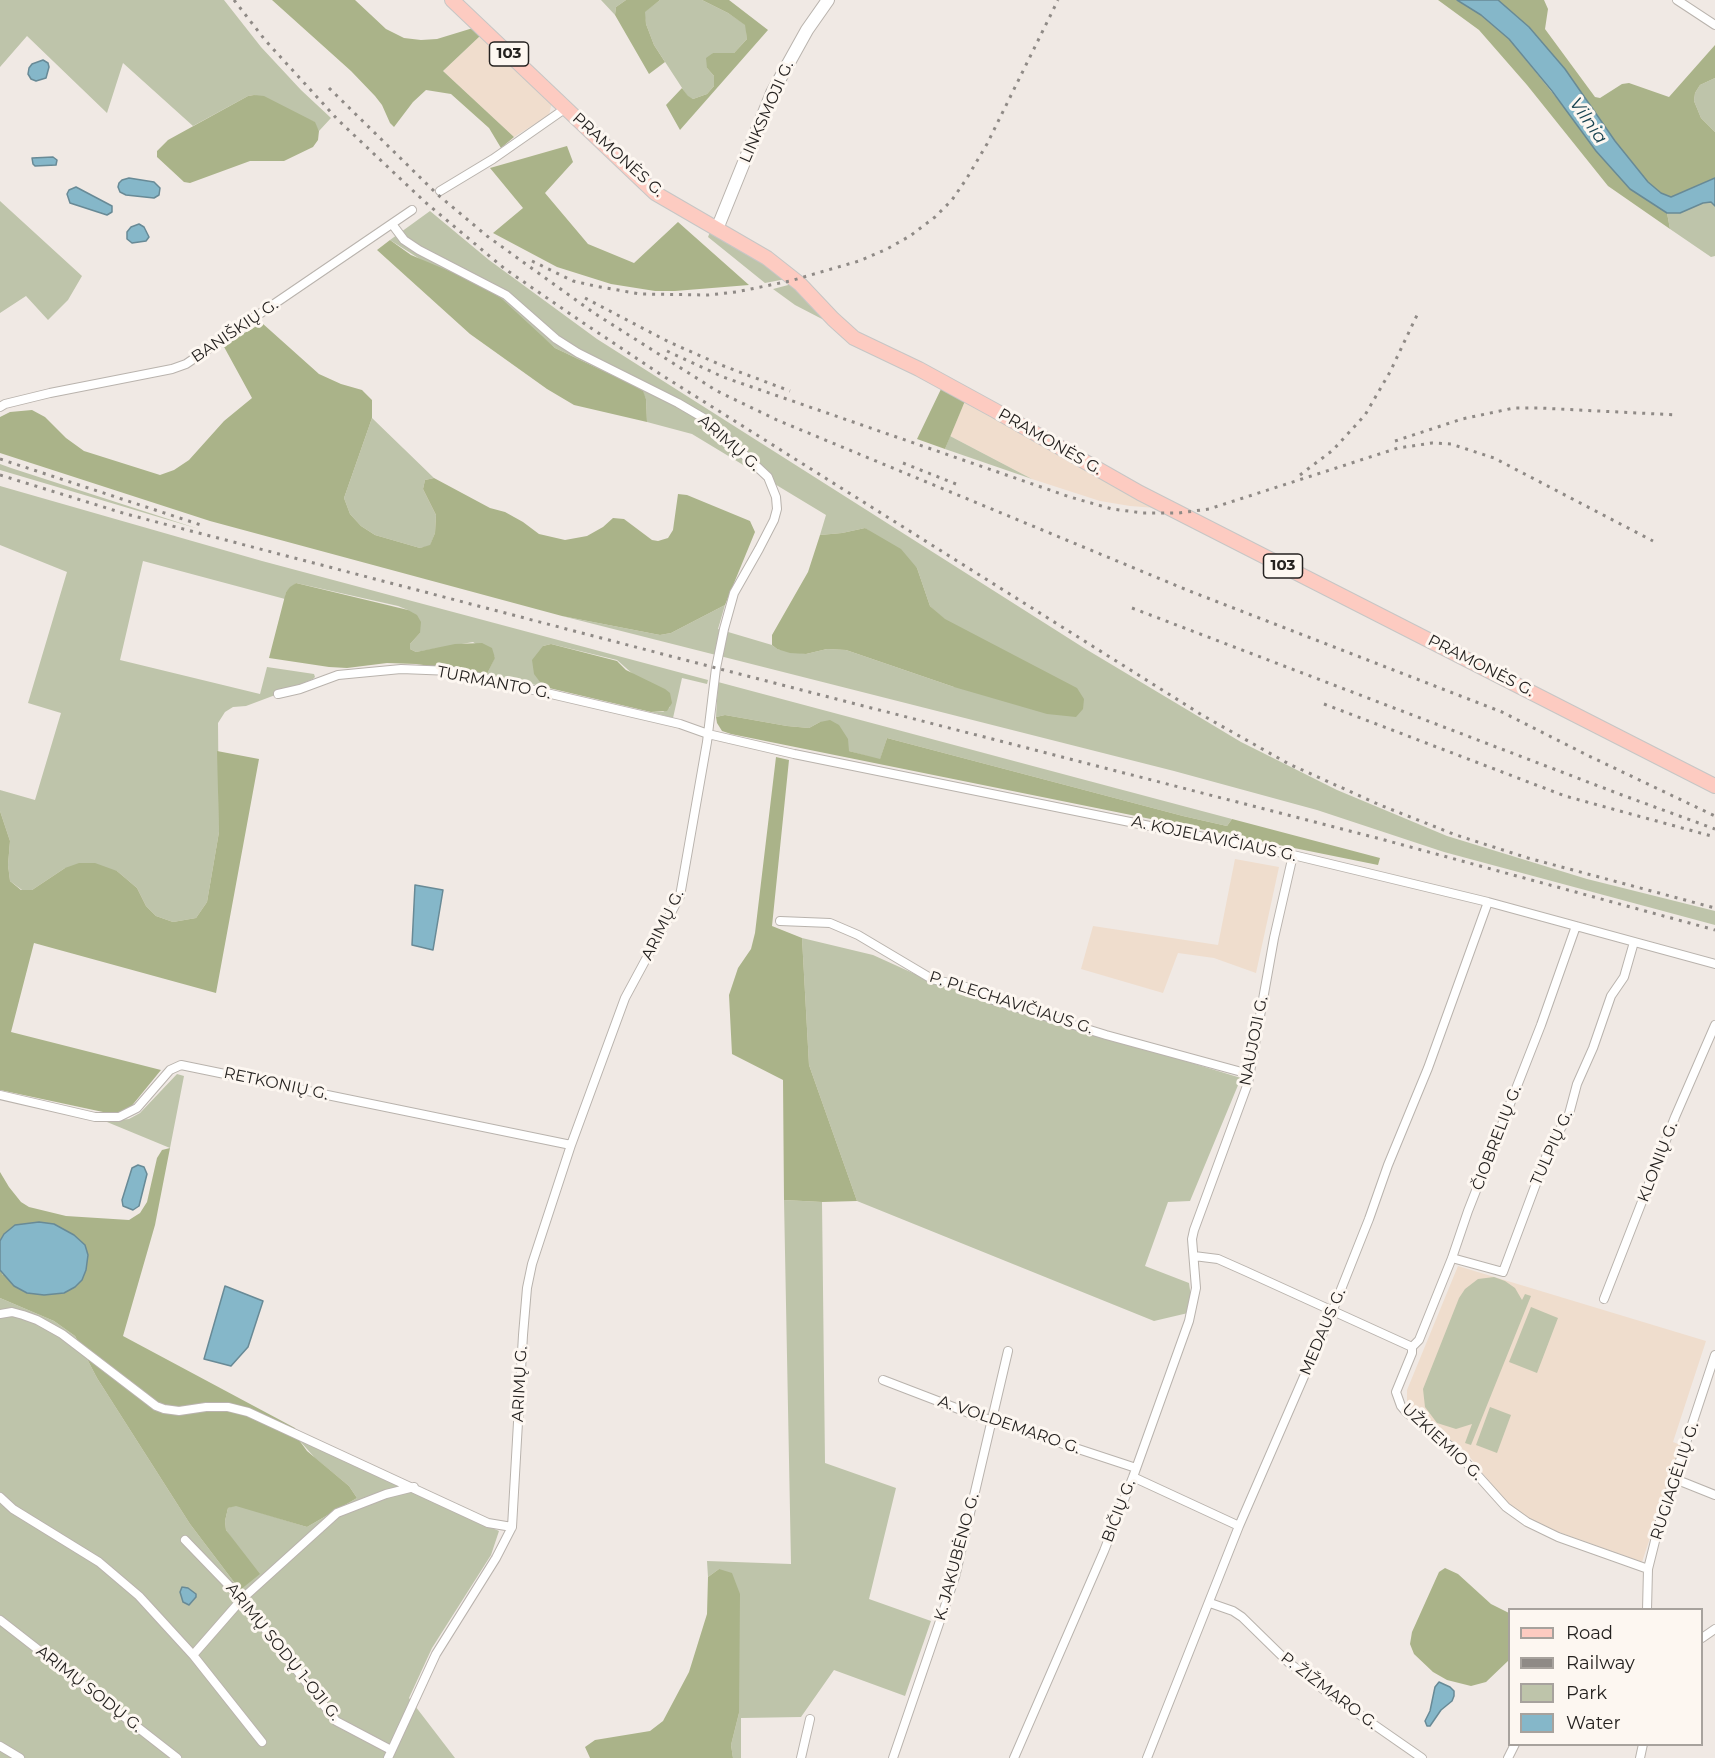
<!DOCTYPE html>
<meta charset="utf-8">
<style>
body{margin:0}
#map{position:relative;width:1715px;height:1758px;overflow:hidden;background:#f0e9e4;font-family:Montserrat,sans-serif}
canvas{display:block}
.legend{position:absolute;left:1508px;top:1608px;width:195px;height:138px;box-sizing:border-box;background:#fdf7f1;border:2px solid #a7a29d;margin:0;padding:8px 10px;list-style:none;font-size:18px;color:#252220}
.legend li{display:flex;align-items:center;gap:12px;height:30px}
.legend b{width:30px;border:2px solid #a7a29d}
</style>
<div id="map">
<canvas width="1715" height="1758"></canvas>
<ul class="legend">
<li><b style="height:8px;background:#fdcbc1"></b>Road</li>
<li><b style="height:8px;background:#8f8a86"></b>Railway</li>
<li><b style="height:16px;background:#bec4aa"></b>Park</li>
<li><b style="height:16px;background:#85b7c9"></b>Water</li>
</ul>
</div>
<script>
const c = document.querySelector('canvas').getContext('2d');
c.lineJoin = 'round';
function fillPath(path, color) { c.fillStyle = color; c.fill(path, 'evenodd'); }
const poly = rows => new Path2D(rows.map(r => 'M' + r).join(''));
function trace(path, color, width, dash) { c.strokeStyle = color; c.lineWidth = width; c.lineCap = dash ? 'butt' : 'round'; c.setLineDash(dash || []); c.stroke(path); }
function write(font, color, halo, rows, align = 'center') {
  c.font = font + ' Montserrat,sans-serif'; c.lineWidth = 6; c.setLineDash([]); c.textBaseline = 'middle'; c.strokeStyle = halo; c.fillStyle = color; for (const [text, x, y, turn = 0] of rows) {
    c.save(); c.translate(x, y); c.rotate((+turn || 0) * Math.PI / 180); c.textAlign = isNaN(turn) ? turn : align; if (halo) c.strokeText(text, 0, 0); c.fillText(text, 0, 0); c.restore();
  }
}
fillPath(poly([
 [480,36,552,102,549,115,514,137,443,71],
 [965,401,1156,508,1130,506,1100,501,1032,479,950,436]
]), '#f0ddcd');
fillPath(poly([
 [1235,859,1279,867,1256,973,1214,958,1178,953,1163,993,1081,969,1093,926,1218,945],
 [1458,1266,1706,1341,1673,1442,1681,1445,1642,1562,1553,1530,1526,1517,1505,1501,1465,1451,1416,1413,1407,1403,1407,1390]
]), '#efddcd');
fillPath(poly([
 [0,0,224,0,261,47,301,90,331,118,319,131,314,122,254,95,248,96,193,126,123,63,107,113,27,36,0,67],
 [601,0,626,0,616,7,615,15],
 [660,0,702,0,728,13,746,25,747,39,734,53,713,53,707,68,714,76,714,86,707,94,693,99,688,97,654,45,646,24,644,12],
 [1715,78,1715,132,1701,118,1694,101,1695,93,1700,85],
 [0,201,82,276,68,300,48,320,26,296,0,313],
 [1711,202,1715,206,1715,256,1711,257,1670,229,1667,213,1680,213,1703,203],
 [430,211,489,260,597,339,1084,648,1241,742,1337,790,1447,836,1587,879,1715,911,1715,925,1444,852,1317,810,1174,771,562,616,660,635,671,633,725,605,718,629,772,645,777,649,806,654,827,649,846,650,954,687,958,627,945,620,930,606,917,568,865,528,842,533,820,535,826,515,692,434,647,422,646,399,642,391,633,385,555,348,542,337,390,240],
 [710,232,757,259,786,279,765,283,708,237],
 [792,284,821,315,822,319,795,305,773,289],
 [372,418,434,478,425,480,423,489,436,515,435,533,430,546,420,548,375,535,361,526,350,514,344,498],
 [950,436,1032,479,945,449],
 [0,464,11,468,199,529,0,470],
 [0,486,262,561,708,680,707,684,682,678,673,718,651,712,663,712,670,707,617,660,551,644,543,646,540,682,549,688,487,674,495,657,473,642,416,652,410,649,410,644,420,633,408,610,398,606,296,583,286,592,285,599,143,561,120,660,260,694,267,667,314,674,315,677,313,679,278,694,246,706,233,707,225,712,218,723,219,832,207,902,196,918,173,922,156,916,146,906,137,888,117,871,65,868,32,890,22,890,10,881,8,865,10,841,0,811,0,790,35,800,61,713,28,703,67,572,0,545],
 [718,682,1074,777,1232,819,1227,826,1183,816,887,738,880,760,849,751,820,722,809,728,787,726,725,715,716,717],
 [802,938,873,955,937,984,963,989,998,1004,1241,1078,1190,1201,1168,1202,1145,1266,1189,1283,1191,1297,1188,1313,1154,1321,857,1201,809,1065],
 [177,1074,184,1076,170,1148,107,1122,129,1119,140,1113],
 [784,1200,822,1202,825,1463,896,1488,869,1599,931,1621,905,1696,834,1670,801,1717,741,1718,741,1758,733,1758,731,1745,739,1713,719,1569,708,1577,707,1561,791,1564],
 [1494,1277,1505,1281,1515,1288,1522,1300,1525,1294,1531,1296,1471,1445,1465,1443,1472,1424,1456,1429,1437,1423,1425,1407,1423,1389,1459,1298,1465,1289,1478,1279],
 [0,1298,54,1321,75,1336,97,1378,190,1524,240,1590,232,1539,226,1530,225,1521,228,1508,236,1505,307,1527,357,1498,349,1486,315,1458,299,1440,499,1531,491,1555,432,1648,409,1698,455,1758,0,1758],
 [1531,1307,1558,1318,1537,1373,1509,1362],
 [1490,1407,1511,1415,1497,1453,1476,1445]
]), '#bec4aa');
fillPath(poly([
 [272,0,355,0,386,29,404,38,421,40,437,39,473,28,480,36,443,71,514,137,501,148,489,128,451,94,426,90,413,102,394,127,390,123,382,105,375,96,351,71],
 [626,0,660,0,645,12,646,24,654,45,665,62,649,74,615,15,616,7],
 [702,0,729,0,768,30,680,130,666,105,682,88,688,96,693,99,707,94,714,86,714,76,707,68,706,58,713,53,734,53,747,39,745,25,728,13],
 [1438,0,1457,0,1481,15,1509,39,1630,189,1667,213,1670,229,1608,186,1527,85,1479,30],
 [1498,0,1544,0,1548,9,1545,29,1595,97,1600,98,1622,84,1629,83,1669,97,1715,45,1715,78,1700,85,1695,93,1694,101,1701,118,1715,132,1715,178,1671,197,1661,193,1648,182,1615,141,1565,69,1529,27],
 [254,95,264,96,315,122,319,131,318,140,313,147,284,161,250,161,190,183,184,182,157,157,157,151,168,140,248,96],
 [567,146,573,162,545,193,588,244,634,263,678,222,749,285,675,291,655,291,611,284,557,267,493,233,523,208,490,168],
 [390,240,411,255,461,276,489,290,502,299,555,348,633,385,643,391,646,399,647,422,574,405,547,389,470,334,377,250],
 [262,323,319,374,341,384,362,390,372,400,372,418,344,498,350,514,361,526,375,535,420,548,430,545,435,533,436,515,423,489,425,480,434,478,490,508,505,512,523,522,539,534,565,540,587,536,603,527,613,518,624,519,652,540,658,541,668,538,673,530,678,494,687,495,750,521,755,532,725,605,671,633,660,635,562,616,210,521,0,453,0,417,10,412,32,410,45,417,66,438,84,451,160,475,174,470,189,460,224,421,252,398,223,345],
 [942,387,965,401,945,449,917,439],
 [865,528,901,549,917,568,930,606,945,619,1077,688,1084,699,1083,709,1076,717,1047,714,954,687,846,650,827,649,806,654,790,653,777,649,772,645,772,635,808,572,820,535,842,533],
 [296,583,408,610,417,615,421,622,420,633,410,644,410,649,416,652,455,644,482,643,492,648,495,658,487,674,416,664,387,663,347,668,329,667,269,658,286,592,290,587],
 [551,644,617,661,626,670,665,689,670,693,672,703,667,711,651,712,549,688,540,682,534,674,532,660,543,646],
 [725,715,787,726,809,728,820,722,830,720,839,725,848,739,849,751,880,759,887,738,1183,816,1227,826,1232,819,1380,858,1378,865,731,734,722,731,717,723,716,717],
 [217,751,259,759,216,993,34,943,11,1032,161,1070,130,1108,120,1113,103,1112,0,1090,0,811,10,841,8,865,10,881,21,890,32,890,65,868,79,863,95,863,117,871,137,888,146,906,156,916,173,922,196,918,207,902,219,832],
 [776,757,789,760,772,926,802,938,809,1065,857,1201,822,1202,784,1200,783,1080,732,1054,729,995,738,968,751,949,755,933],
 [170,1148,155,1225,123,1336,295,1428,299,1440,307,1451,349,1486,357,1498,307,1527,236,1506,228,1508,225,1521,226,1530,260,1574,240,1590,190,1524,97,1378,75,1336,54,1321,0,1298,0,1270,3,1275,85,1245,74,1235,54,1224,4,1234,0,1241,0,1172,9,1187,21,1202,29,1207,66,1216,129,1220,140,1213,147,1202,157,1158,162,1150],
 [1445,1568,1458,1574,1491,1604,1509,1613,1509,1660,1486,1682,1471,1686,1447,1680,1433,1672,1414,1654,1410,1644,1412,1632,1439,1572],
 [719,1569,732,1573,740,1594,739,1713,731,1745,733,1758,590,1758,585,1747,595,1740,650,1731,663,1721,689,1672,707,1614,708,1577]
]), '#aab389');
const water = poly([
 [1457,0,1498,0,1529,27,1565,69,1615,141,1648,182,1661,193,1671,197,1715,178,1715,206,1711,202,1703,203,1680,213,1667,213,1630,189,1596,151,1552,91,1509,39,1481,15,1457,0],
 [43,60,48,63,49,67,46,78,36,81,31,79,28,74,29,68,32,64,43,60],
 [53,157,57,160,56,165,35,166,33,164,32,158,53,157],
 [129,178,154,182,160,188,159,195,154,198,126,195,120,192,118,187,119,183,122,180,129,178],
 [76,187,112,206,112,212,107,215,70,203,67,194,69,190,76,187],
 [139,224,144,227,149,237,146,241,132,243,127,239,127,232,131,227,139,224],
 [415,885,443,890,433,950,412,945,415,885],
 [138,1165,144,1167,147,1174,139,1206,133,1210,123,1206,122,1200,132,1168,138,1165],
 [39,1222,54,1224,74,1235,85,1245,88,1255,86,1270,82,1280,75,1287,64,1293,44,1295,27,1293,14,1286,0,1270,0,1241,4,1234,15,1225,39,1222],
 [225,1286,263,1301,248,1347,231,1366,204,1359,225,1286],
 [182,1587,188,1588,196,1594,196,1597,189,1605,183,1602,180,1592,182,1587],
 [1439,1682,1450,1687,1454,1691,1454,1696,1452,1701,1441,1710,1430,1726,1427,1726,1425,1721,1430,1711,1435,1687,1439,1682]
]);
fillPath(water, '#85b7c9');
trace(water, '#688a96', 1.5);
const street = poly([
 [1677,0,1715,25],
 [440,191,493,159,566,108],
 [0,407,5,404,50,393,172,369,186,364,412,210],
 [278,694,300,689,338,675,401,669,452,671,680,724,708,734,794,754,1293,855,1488,902,1715,964],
 [780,921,830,923,858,935,932,979,966,987,993,1000,1106,1035,1249,1074],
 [0,1095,95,1117,119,1117,137,1108,170,1070,181,1065,571,1145],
 [1194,1256,1218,1259,1245,1271,1412,1347],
 [1452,1258,1503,1272,1549,1149,1569,1114,1577,1084,1593,1048,1611,996,1624,977,1634,942],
 [1604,1299,1675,1117,1715,1025],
 [0,1314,12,1312,23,1315,37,1320,62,1334,156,1406,164,1409,179,1411,206,1407,228,1407,248,1412,488,1523,512,1527],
 [1412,1347,1419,1340,1452,1258,1468,1211,1541,1025,1576,926],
 [1412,1347,1412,1353,1396,1392,1401,1406,1407,1413,1454,1449,1506,1507,1527,1522,1558,1537,1648,1569],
 [883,1380,969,1413,1136,1468],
 [1133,1477,1239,1526],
 [1675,1479,1715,1495],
 [0,1497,13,1509,99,1562,139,1596,193,1655,262,1742],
 [185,1540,242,1599,336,1721,391,1750],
 [1210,1603,1233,1611,1242,1617,1288,1662,1327,1692,1422,1758],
 [1647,1610,1648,1569,1660,1521,1715,1355],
 [0,1620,177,1758],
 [1702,1638,1715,1629],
 [193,1655,242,1599,337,1513,386,1494,414,1487],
 [0,1746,20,1758],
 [388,1758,436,1654,496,1558,512,1527,523,1335,527,1288,532,1264,571,1145,625,998,680,896,707,742,716,668,724,629,734,593,759,549,774,520,777,509,776,497,768,477,707,420,678,403,578,353,556,339,506,295,419,250,404,240,392,224],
 [801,1758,810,1719],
 [893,1758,955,1577,1008,1351],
 [1014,1758,1104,1551,1133,1477,1189,1321,1196,1288,1192,1239,1194,1230,1248,1083,1274,938,1293,855],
 [1147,1758,1239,1526,1332,1312,1369,1219,1388,1165,1428,1068,1488,902],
 [1508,1758,1515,1744],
 [1640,1758,1643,1744]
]);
const secondary = poly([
 [717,229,772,93,807,30,828,0]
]);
const primary = poly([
 [452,0,655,193,767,258,800,284,833,319,854,338,919,369,994,410,1140,493,1715,786]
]);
trace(street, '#b9b3ad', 10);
trace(secondary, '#b9b3ad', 14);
trace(primary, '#c6c6c5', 16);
trace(street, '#fff', 8);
trace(secondary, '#fff', 12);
trace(primary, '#fdcbc1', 14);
trace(poly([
 [234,0,265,40,338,120,425,202,505,269,579,320,660,374,1202,715,1289,764,1380,805,1456,835,1528,858,1715,908],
 [329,88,437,194,487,236,594,313,717,391,777,420,1187,590,1502,712,1589,756,1715,816],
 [532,261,573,281,595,286,640,294,708,295,736,292,790,281,859,261,887,249,910,236,935,217,952,200,967,178,987,144,1058,0],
 [585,298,669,342,721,365,790,391],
 [667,351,723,377,1070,497,1112,509,1143,513,1179,513,1209,509,1398,448,1432,443,1451,444,1494,458,1653,541],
 [1395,441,1462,419,1514,408,1539,408,1678,415],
 [0,459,201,525],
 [903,463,956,484],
 [0,475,126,514,716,668,1381,839,1715,930],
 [1300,475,1333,450,1365,415,1390,372,1418,313],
 [1132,608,1622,795,1715,829],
 [1324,704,1565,796,1715,837]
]), '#8f8a86', 3, [3, 6]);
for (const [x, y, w] of [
 [509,54,39],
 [1283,566,39]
]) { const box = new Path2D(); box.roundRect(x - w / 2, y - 12, w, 24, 4.5); c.fillStyle = '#fdf7f1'; c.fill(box); trace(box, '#252220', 1.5); }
write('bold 15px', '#252220', null, [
 ["103",509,54],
 ["103",1283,566]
]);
write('16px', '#252220', '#fdf7f1', [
 ["LINKSMOJI G.",767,112,-66],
 ["PRAMONĖS G.",618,155,42],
 ["BANIŠKIŲ G.",235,331,-34],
 ["PRAMONĖS G.",1050,442,30],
 ["ARIMŲ G.",729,443,41],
 ["PRAMONĖS G.",1481,666,27],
 ["TURMANTO G.",494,683,11],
 ["A. KOJELAVIČIAUS G.",1214,839,12],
 ["ARIMŲ G.",663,925,-64],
 ["P. PLECHAVIČIAUS G.",1011,1003,18],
 ["NAUJOJI G.",1254,1041,-79],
 ["RETKONIŲ G.",276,1084,12],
 ["ČIOBRELIŲ G.",1497,1138,-69],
 ["TULPIŲ G.",1552,1148,-66],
 ["KLONIŲ G.",1658,1162,-69],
 ["MEDAUS G.",1323,1332,-67],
 ["ARIMŲ G.",520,1384,-87],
 ["A. VOLDEMARO G.",1009,1425,19],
 ["UŽKIEMIO G.",1442,1442,43],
 ["RUGIAGĖLIŲ G.",1675,1481,-72],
 ["BIČIŲ G.",1119,1511,-69],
 ["K. JAKUBĖNO G.",957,1557,-75],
 ["ARIMŲ SODŲ 1-OJI G.",283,1652,51],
 ["ARIMŲ SODŲ G.",89,1689,38],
 ["P. ŽIŽMARO G.",1329,1691,37]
]);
write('italic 18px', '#164250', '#fdf7f1', [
 ["Vilnia",1588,121,55]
]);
</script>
